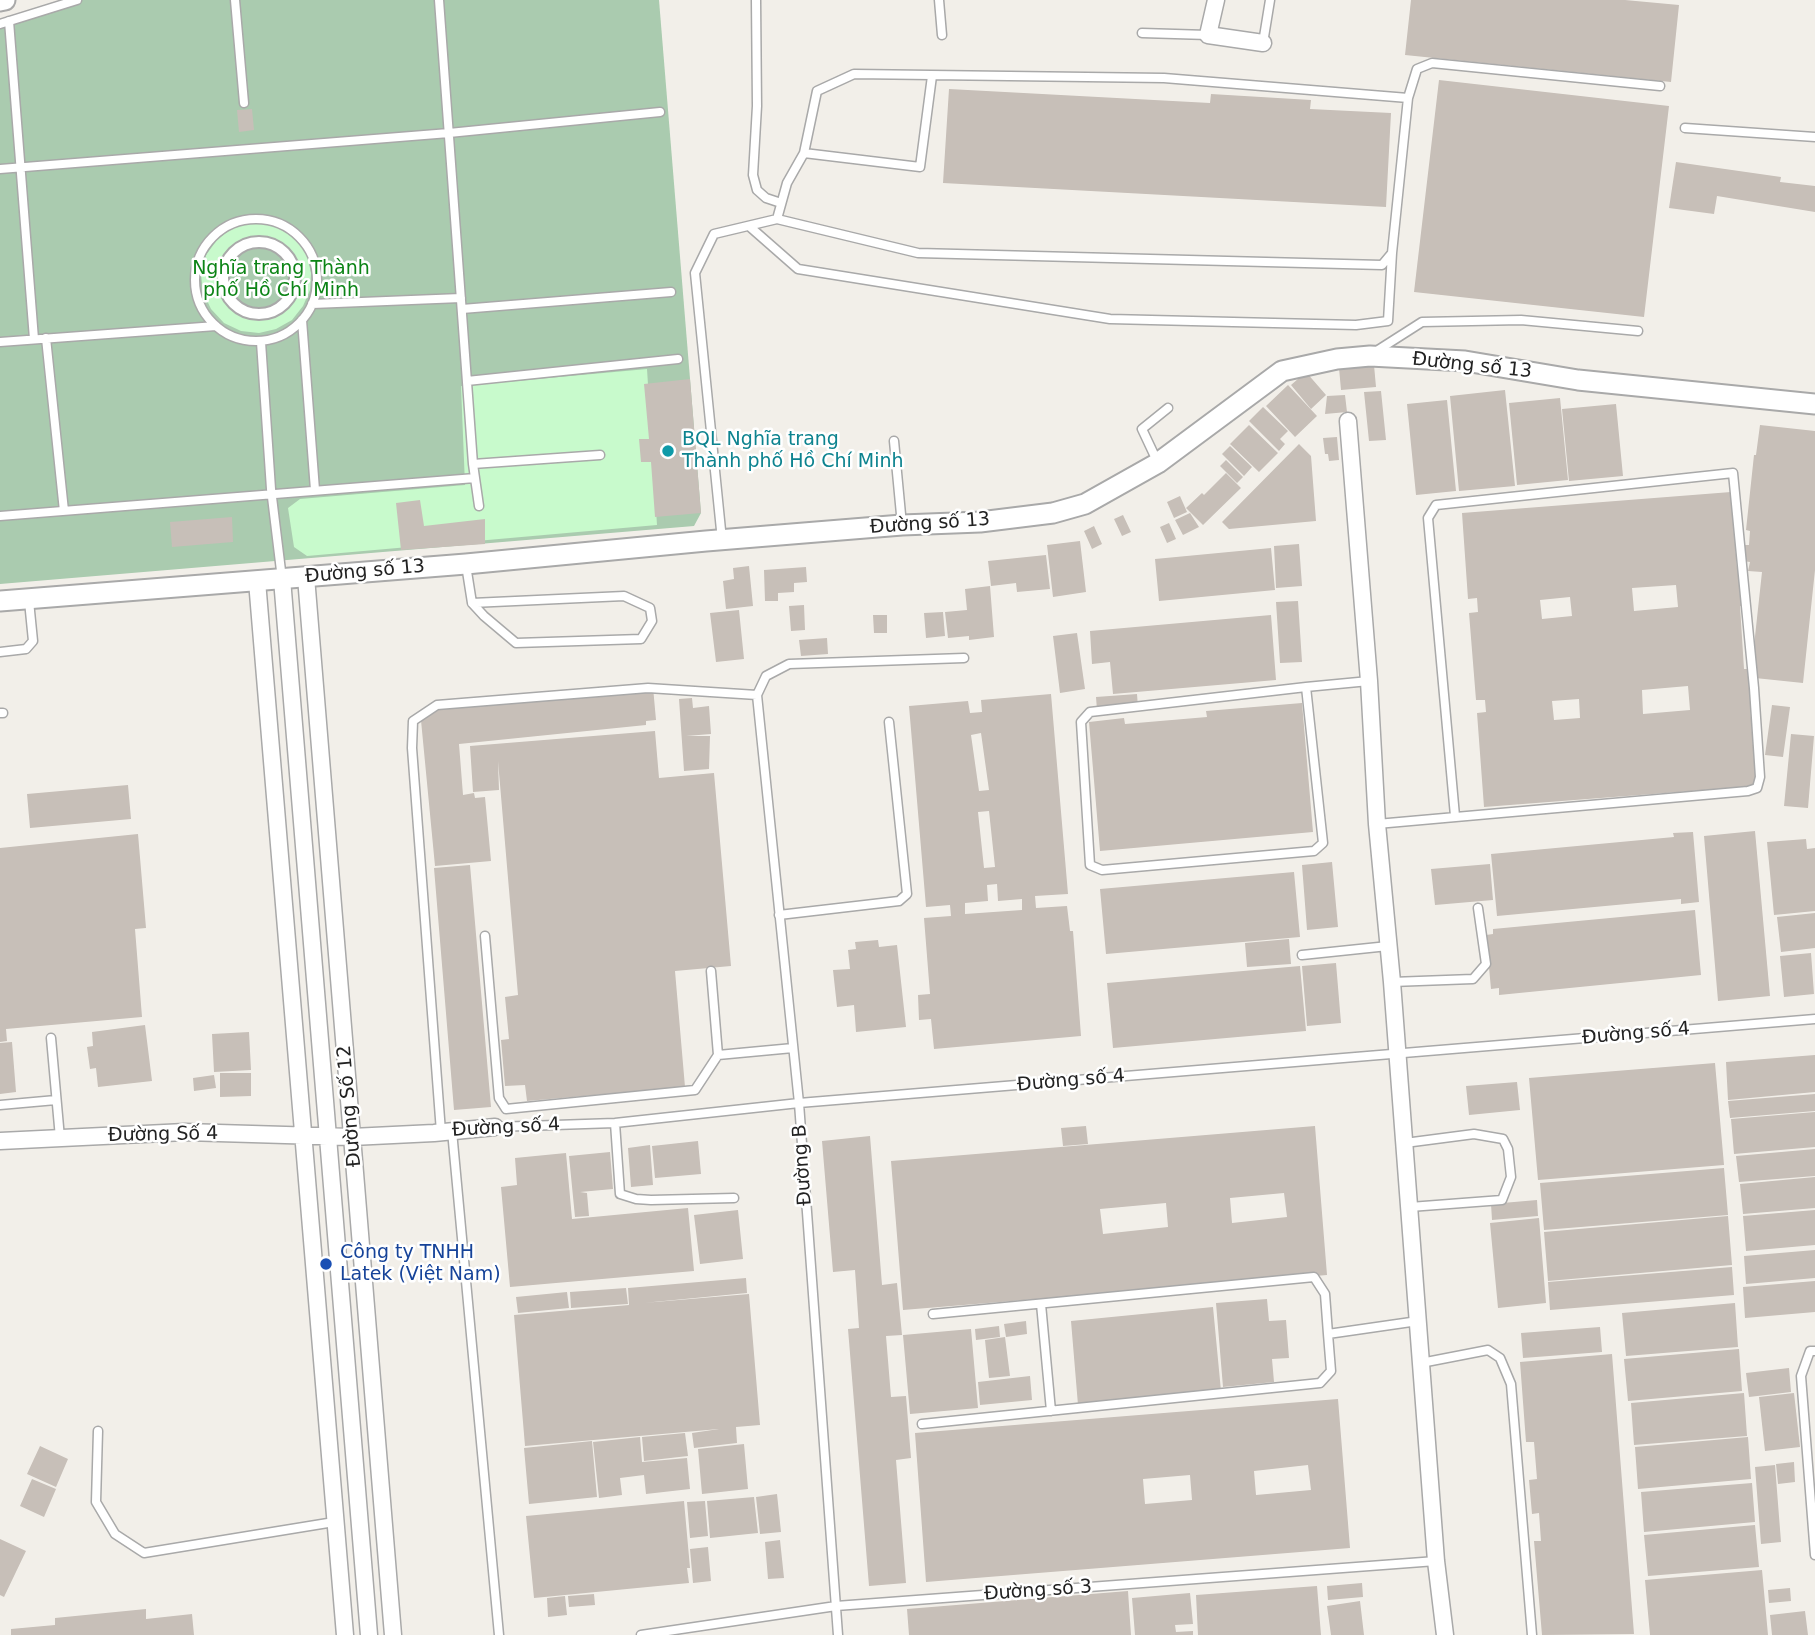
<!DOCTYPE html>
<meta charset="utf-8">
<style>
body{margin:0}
canvas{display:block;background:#f2efe9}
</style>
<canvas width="1815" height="1635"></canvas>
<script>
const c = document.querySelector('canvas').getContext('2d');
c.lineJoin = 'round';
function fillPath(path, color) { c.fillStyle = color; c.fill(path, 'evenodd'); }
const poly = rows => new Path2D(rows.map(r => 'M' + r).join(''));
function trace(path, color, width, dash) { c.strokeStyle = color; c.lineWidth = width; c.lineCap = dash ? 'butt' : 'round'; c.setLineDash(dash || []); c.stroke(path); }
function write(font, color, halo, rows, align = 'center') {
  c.font = font + ' "DejaVu Sans",sans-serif'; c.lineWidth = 5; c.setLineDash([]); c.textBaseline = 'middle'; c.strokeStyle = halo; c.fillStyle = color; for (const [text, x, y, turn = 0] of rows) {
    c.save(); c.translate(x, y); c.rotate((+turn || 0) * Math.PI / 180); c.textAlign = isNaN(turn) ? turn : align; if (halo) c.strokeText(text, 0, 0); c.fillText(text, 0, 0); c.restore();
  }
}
fillPath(poly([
 [61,0,659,0,701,513,694,526,0,584,0,19]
]), '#aacbaf');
fillPath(poly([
 [249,223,267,224,283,230,297,241,307,255,311,273,310,290,303,306,292,320,276,329,259,333,241,331,224,323,211,309,203,292,201,274,206,255,217,240,232,228],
 [253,242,265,242,277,246,287,254,293,266,295,278,293,290,287,301,278,309,267,314,255,315,234,306,227,297,223,286,222,274,232,254,241,247],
 [647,369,657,525,307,556,294,547,288,508,300,499,465,485,461,386]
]), '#c8facc');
fillPath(poly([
 [1411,0,1625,0,1679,5,1671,82,1405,55],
 [1439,80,1669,106,1644,317,1414,292],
 [949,89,1210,103,1211,94,1311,100,1310,109,1391,113,1386,207,943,183],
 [252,109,254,130,239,132,237,110],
 [1676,162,1781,177,1780,182,1815,186,1815,212,1717,196,1714,214,1669,208],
 [1374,365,1376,387,1341,390,1339,368],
 [1306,372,1326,395,1311,409,1291,385],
 [690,379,701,513,655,517,651,462,641,462,639,439,649,439,644,384],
 [1288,385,1317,416,1295,437,1266,406],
 [1505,390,1515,486,1459,491,1450,396],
 [1381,391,1386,440,1369,441,1364,392],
 [1345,395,1347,412,1325,414,1327,396],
 [1560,398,1568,480,1517,485,1509,403],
 [1447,400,1456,491,1416,495,1407,404],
 [1616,404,1623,476,1569,481,1562,409],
 [1263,407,1288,431,1280,439,1285,444,1279,451,1249,421],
 [1249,425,1278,453,1259,472,1230,444],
 [1760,425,1815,431,1815,570,1803,683,1755,678,1756,664,1752,664,1762,572,1748,571,1750,562,1743,561,1745,545,1749,545,1750,531,1746,530,1754,455,1756,455],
 [1337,437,1339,460,1329,461,1328,454,1325,454,1323,438],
 [1299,444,1311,456,1316,521,1229,529,1222,522],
 [1230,446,1252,467,1244,476,1222,454],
 [1226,460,1243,477,1237,483,1220,466],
 [1226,473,1241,488,1203,525,1186,508,1202,493,1204,495],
 [1731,492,1737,568,1742,568,1744,606,1740,606,1744,669,1752,669,1755,705,1750,705,1756,786,1484,807,1477,713,1486,712,1485,700,1476,700,1469,613,1478,612,1477,598,1468,599,1462,513],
 [1676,585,1678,607,1634,611,1632,588],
 [1570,597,1572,616,1542,619,1540,600],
 [1688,686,1690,710,1643,714,1642,690],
 [1579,699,1580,718,1554,720,1552,701],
 [1180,496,1187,512,1174,518,1167,502],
 [420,500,424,526,485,519,485,544,401,550,396,503],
 [1190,513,1199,527,1183,535,1175,520],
 [1123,515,1131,532,1122,536,1114,519],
 [232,517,233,542,172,547,170,522],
 [1169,523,1176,539,1167,543,1160,527],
 [1094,526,1102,544,1092,549,1084,531],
 [1080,541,1086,592,1053,597,1047,545],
 [1299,544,1302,586,1276,588,1274,546],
 [1271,548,1275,590,1159,601,1155,559],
 [1046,555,1050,589,1017,592,1016,583,991,586,988,561],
 [749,566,753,606,726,609,723,581,734,579,733,568],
 [806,567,807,582,794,583,794,592,778,593,778,601,765,601,764,570],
 [990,586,994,637,969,640,969,636,948,638,945,612,967,610,965,589],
 [1298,601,1302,662,1280,663,1276,602],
 [804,605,805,630,791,631,789,606],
 [739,610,744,659,716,662,710,613],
 [943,612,945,636,926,638,924,613],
 [873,615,887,615,887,633,874,633],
 [1271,615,1276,680,1113,694,1110,662,1092,664,1090,631],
 [1077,633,1085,689,1060,693,1053,636],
 [827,638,828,654,801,656,799,640],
 [653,687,656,720,646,721,646,725,459,744,463,795,474,793,475,798,485,797,491,861,435,866,420,710],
 [1051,694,1068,894,1035,896,1036,908,1067,906,1070,931,1073,931,1081,1036,934,1049,931,1019,919,1020,918,995,930,994,924,918,951,916,950,905,926,907,909,706,968,701,970,713,982,712,981,700],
 [981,733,989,790,979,791,971,735],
 [989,811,995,867,984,868,978,812],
 [997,884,998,901,1022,899,1022,910,965,914,965,903,988,901,987,885],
 [1137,694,1138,707,1097,710,1096,697],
 [692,698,693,708,709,706,711,734,686,736,710,736,709,769,684,771,679,699],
 [1302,703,1313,832,1100,851,1089,722,1124,718,1125,724,1207,717,1206,711],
 [1772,705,1790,707,1783,757,1765,755],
 [655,731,659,778,714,773,731,966,675,971,685,1087,527,1101,525,1085,505,1086,501,1040,509,1039,505,997,518,995,498,761,499,790,473,792,470,746],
 [1791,734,1814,736,1808,808,1784,806],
 [128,785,131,819,30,828,27,794],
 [1755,831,1770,996,1718,1001,1704,836],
 [1693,832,1699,902,1681,904,1681,899,1497,916,1491,854,1674,837,1673,833],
 [138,834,146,928,135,929,142,1017,6,1029,7,1041,0,1042,0,848],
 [1806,839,1807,849,1815,848,1815,911,1774,915,1767,842],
 [1332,862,1338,927,1307,930,1302,865],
 [1490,864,1493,900,1435,905,1431,869],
 [470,865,491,1107,454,1110,434,868],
 [1294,872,1300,937,1106,954,1100,889],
 [1695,910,1701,975,1499,995,1499,988,1491,989,1486,935,1493,934,1493,929],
 [1815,913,1815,948,1781,952,1777,917],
 [1289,939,1291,964,1247,967,1245,943],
 [878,940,879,947,897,945,906,1027,856,1032,854,1005,837,1007,833,970,850,969,848,950,856,949,855,942],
 [1811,953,1814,994,1784,997,1780,956],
 [1336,963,1341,1023,1307,1026,1302,966],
 [1300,966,1306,1031,1113,1048,1107,983],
 [145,1025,152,1081,98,1087,96,1068,90,1069,87,1047,93,1046,92,1032],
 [249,1032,251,1070,214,1072,212,1034],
 [12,1042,16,1092,0,1094,0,1043],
 [1815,1055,1815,1092,1728,1100,1726,1062],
 [1715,1063,1724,1165,1538,1180,1529,1078],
 [220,1073,251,1073,251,1096,220,1097],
 [214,1075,216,1088,194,1091,193,1078],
 [1517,1082,1520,1110,1469,1115,1466,1086],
 [1815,1094,1815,1111,1730,1118,1728,1101],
 [1815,1112,1815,1147,1734,1154,1731,1119],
 [1086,1126,1088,1144,1063,1146,1061,1128],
 [1315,1126,1327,1275,903,1310,891,1161],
 [1284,1193,1287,1217,1232,1223,1230,1198],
 [1166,1203,1168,1227,1103,1234,1100,1209],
 [870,1136,882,1285,897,1283,902,1335,886,1336,891,1397,906,1396,911,1458,896,1460,906,1583,869,1586,848,1329,859,1328,855,1270,833,1272,822,1141],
 [698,1141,701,1174,655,1178,652,1146],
 [650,1145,653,1185,631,1187,628,1148],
 [1815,1149,1815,1176,1739,1182,1736,1156],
 [610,1152,613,1189,580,1192,587,1193,589,1216,575,1217,569,1156],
 [566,1153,572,1219,688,1208,694,1271,510,1287,501,1187,517,1185,515,1158],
 [1724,1168,1728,1215,1544,1230,1540,1183],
 [1815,1177,1815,1208,1743,1214,1740,1184],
 [1537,1200,1538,1216,1492,1220,1491,1204],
 [738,1210,743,1259,700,1264,694,1215],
 [1815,1210,1815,1245,1746,1251,1743,1216],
 [1728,1216,1732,1265,1548,1281,1544,1232],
 [1539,1218,1546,1303,1498,1308,1490,1223],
 [1815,1250,1815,1278,1746,1284,1744,1256],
 [1732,1267,1734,1295,1550,1310,1548,1282],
 [746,1278,747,1293,643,1303,749,1294,760,1425,736,1427,737,1443,694,1448,692,1433,719,1429,525,1446,514,1315,629,1305,628,1288],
 [1815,1281,1815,1312,1745,1318,1743,1287],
 [626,1288,628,1304,571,1308,570,1292],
 [567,1292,569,1308,518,1313,516,1297],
 [1267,1299,1269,1321,1286,1320,1289,1358,1272,1359,1274,1382,1223,1387,1216,1303],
 [1735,1303,1738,1347,1626,1356,1622,1313],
 [1213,1307,1221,1391,1078,1405,1071,1321],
 [1026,1321,1027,1334,1006,1337,1004,1324],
 [999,1326,1000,1337,976,1340,975,1329],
 [1600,1327,1602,1352,1523,1358,1521,1333],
 [971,1329,978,1408,910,1414,903,1335],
 [1005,1337,1010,1376,989,1378,985,1340],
 [1739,1349,1742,1391,1628,1401,1624,1359],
 [1612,1354,1634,1634,1542,1635,1534,1541,1541,1541,1539,1513,1532,1514,1529,1480,1537,1479,1534,1442,1526,1442,1520,1362],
 [1789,1368,1791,1392,1749,1397,1746,1373],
 [1030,1376,1032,1400,980,1405,978,1382],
 [1744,1393,1747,1436,1634,1445,1631,1403],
 [1794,1393,1800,1447,1765,1451,1759,1397],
 [1338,1399,1350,1548,926,1582,915,1433],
 [1308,1465,1311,1490,1256,1495,1254,1471],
 [1190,1475,1192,1500,1145,1504,1143,1479],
 [685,1433,688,1456,644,1461,642,1437],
 [640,1437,642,1462,687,1458,690,1489,646,1494,644,1475,620,1478,622,1495,599,1498,593,1442],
 [1748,1437,1751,1479,1638,1489,1635,1447],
 [592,1441,597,1497,529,1504,524,1448],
 [744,1444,748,1489,702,1494,698,1449],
 [40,1446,68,1459,56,1487,27,1474],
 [1794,1462,1795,1482,1778,1484,1776,1464],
 [1775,1465,1781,1542,1761,1544,1755,1467],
 [32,1479,56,1489,44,1517,20,1506],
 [1752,1483,1755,1522,1644,1532,1641,1492],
 [777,1494,781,1532,760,1534,756,1497],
 [754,1497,758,1533,710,1538,707,1501],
 [684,1501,690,1568,687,1568,689,1583,534,1598,526,1516],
 [705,1501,708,1536,690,1538,687,1502],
 [1755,1525,1759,1567,1648,1576,1644,1535],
 [0,1539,26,1551,4,1597,0,1595],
 [780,1540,784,1578,768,1579,765,1542],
 [708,1547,711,1581,693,1583,690,1549],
 [1762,1570,1768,1635,1650,1635,1645,1580],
 [1362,1583,1363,1597,1328,1600,1327,1586],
 [1317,1586,1321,1635,1198,1635,1196,1595],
 [1790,1588,1791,1601,1769,1603,1768,1590],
 [1128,1591,1131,1635,909,1635,907,1609],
 [1190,1593,1193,1624,1175,1625,1176,1632,1193,1631,1193,1635,1135,1635,1132,1598],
 [594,1594,595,1605,569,1607,568,1596],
 [565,1596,567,1615,548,1617,547,1598],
 [1360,1601,1364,1635,1331,1635,1327,1606],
 [146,1609,146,1619,192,1614,194,1635,11,1635,11,1629,55,1625,55,1618],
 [1805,1611,1808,1635,1772,1635,1770,1615]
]), '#c7bfb8');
const service = poly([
 [235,0,244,103],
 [439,0,473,464,479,506],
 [756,0,757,106,753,175,757,190,766,198,781,203],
 [939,0,942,35],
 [9,21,34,339],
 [0,24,77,0],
 [1142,33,1208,35],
 [1263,43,1270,0],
 [1685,128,1815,137],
 [804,153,920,167,932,76],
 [0,169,449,133,660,112],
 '195 280a61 61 0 1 1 122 0a61 61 0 1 1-122 0Z',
 [777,219,787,183,804,153,817,91,854,74,1164,78,1408,98],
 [749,226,798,269,1110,319,1356,325,1388,321,1392,253],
 [312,304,461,298],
 [462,309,671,292],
 [302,320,315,490],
 [46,338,64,511],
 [0,342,216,326],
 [261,342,271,489,282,579],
 [1375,352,1422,322,1521,320,1638,331],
 [467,381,678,359],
 [894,441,902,525],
 [1158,463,1142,429,1168,408],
 [473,464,600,455],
 [0,516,475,478],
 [722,540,695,273,714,234,777,219,918,253,1382,265,1392,253,1408,98,1417,69,1432,63,1660,86],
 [466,565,472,603,484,616,516,643,641,639,652,621,650,608,624,596,472,603],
 [0,652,26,649,33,641,29,601],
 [1306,687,1323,843,1314,851,1102,870,1090,865,1081,722,1090,712,1306,687,1369,681],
 [0,713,3,713],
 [1377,824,1748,791,1757,788,1760,777,1754,688,1733,473,1436,505,1428,518,1455,816],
 [779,915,899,901,907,894,889,722],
 [485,936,499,1098,506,1109,695,1090,718,1055,793,1048],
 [1302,955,1388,946],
 [711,971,718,1055],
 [1392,982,1473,979,1486,964,1478,908],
 [51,1038,60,1138],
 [0,1105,56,1100],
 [615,1123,620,1194,636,1199,651,1200,734,1198],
 [495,1127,615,1123,799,1103,1815,1019],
 [452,1131,499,1635],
 [441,1132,412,748,413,721,437,705,648,688,757,695],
 [1405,1143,1474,1134,1503,1139,1508,1149,1511,1177,1502,1200,1410,1207],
 [1041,1304,1051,1411],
 [933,1314,1314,1277,1325,1294,1328,1334,1418,1321],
 [1815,1351,1810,1351,1801,1376,1815,1555],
 [1421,1363,1488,1350,1500,1358,1511,1384,1532,1635],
 [922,1424,1320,1383,1331,1371,1328,1334],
 [98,1431,96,1502,115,1534,144,1553,334,1522],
 [641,1635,836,1606,1436,1561],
 [838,1635,799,1103,757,695,766,676,789,664,964,658]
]);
const pedestrian = poly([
 '223 278a36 36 0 1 1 72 0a36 36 0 1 1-72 0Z'
]);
const minor = poly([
 [1216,0,1208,35,1263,43],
 [1348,421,1369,681,1377,824,1392,982,1436,1561,1445,1635],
 [306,577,393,1635],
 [282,579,369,1635],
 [257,581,345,1635],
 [0,1141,185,1132,352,1137,434,1133,495,1127]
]);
const tertiary = poly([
 [0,1,5,0],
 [0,601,466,564,706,541,902,525,980,522,1053,513,1085,504,1158,463,1282,371,1337,359,1370,356,1465,361,1578,380,1815,404]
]);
trace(service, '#a9a9a9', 11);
trace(pedestrian, '#a9a9a9', 14);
trace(minor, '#a9a9a9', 19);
trace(tertiary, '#a9a9a9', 23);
trace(service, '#fff', 8);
trace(pedestrian, '#fff', 10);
trace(minor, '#fff', 16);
trace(tertiary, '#fff', 19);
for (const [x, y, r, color] of [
 [668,451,7,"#0f9aa8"],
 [326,1264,7,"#1a4fb4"]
]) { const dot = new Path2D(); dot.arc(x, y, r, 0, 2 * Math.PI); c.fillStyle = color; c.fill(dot); trace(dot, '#fff', 2.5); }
write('19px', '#0c8416', '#fff', [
 ["Nghĩa trang Thành",281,269],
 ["phố Hồ Chí Minh",281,291]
]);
write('19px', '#222', '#fff', [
 ["Đường số 13",1472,366,6],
 ["Đường số 13",930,524,-4],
 ["Đường số 13",365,572,-5],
 ["Đường số 4",1636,1034,-5],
 ["Đường số 4",1071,1081,-5],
 ["Đường Số 12",350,1106,-95],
 ["Đường số 4",506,1128,-3],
 ["Đường Số 4",163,1135,-1],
 ["Đường B",803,1165,-94],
 ["Đường số 3",1038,1591,-4]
]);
write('19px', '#0d838f', '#fff', [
 ["BQL Nghĩa trang",682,440],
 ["Thành phố Hồ Chí Minh",682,462]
], 'left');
write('19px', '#164399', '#fff', [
 ["Công ty TNHH",340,1253],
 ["Latek (Việt Nam)",340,1275]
], 'left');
</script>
